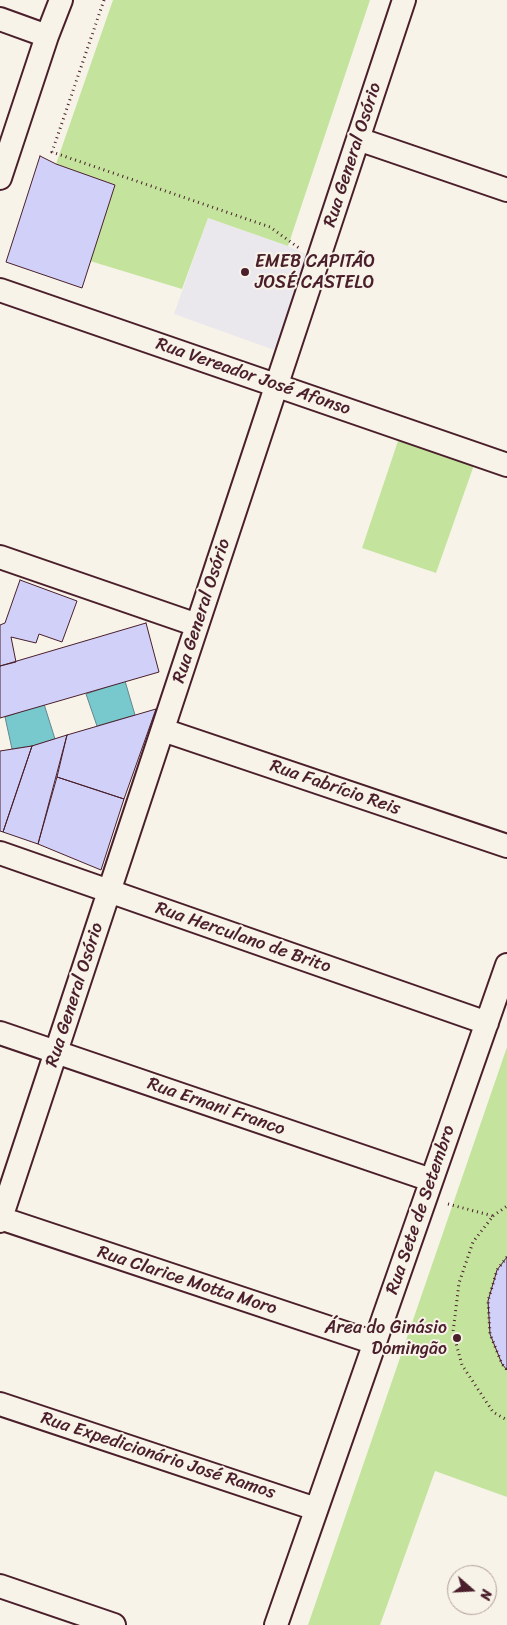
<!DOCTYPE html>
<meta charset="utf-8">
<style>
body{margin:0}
#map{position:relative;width:507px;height:1625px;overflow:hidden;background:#f7f3e8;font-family:Sriracha,sans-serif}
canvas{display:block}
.north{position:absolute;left:447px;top:1565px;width:50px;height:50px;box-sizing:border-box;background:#f7f3e8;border:1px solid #b29e9c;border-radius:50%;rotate:109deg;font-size:14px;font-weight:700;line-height:20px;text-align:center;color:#4a1f2b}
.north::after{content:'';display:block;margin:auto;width:18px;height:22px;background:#4a1f2b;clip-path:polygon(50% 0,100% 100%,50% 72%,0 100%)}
</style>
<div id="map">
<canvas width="507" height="1625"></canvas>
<div class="north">N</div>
</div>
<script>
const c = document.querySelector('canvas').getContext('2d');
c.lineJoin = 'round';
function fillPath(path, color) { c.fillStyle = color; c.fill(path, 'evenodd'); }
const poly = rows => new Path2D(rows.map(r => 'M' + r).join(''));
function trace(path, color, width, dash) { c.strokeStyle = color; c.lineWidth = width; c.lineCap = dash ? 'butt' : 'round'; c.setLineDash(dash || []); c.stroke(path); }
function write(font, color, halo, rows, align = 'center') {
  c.font = font + ' Sriracha,sans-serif'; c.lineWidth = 4; c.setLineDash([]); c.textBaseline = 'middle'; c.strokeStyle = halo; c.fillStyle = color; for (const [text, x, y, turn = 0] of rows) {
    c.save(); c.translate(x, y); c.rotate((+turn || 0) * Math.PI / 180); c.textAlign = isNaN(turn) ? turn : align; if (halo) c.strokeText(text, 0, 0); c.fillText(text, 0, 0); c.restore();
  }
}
fillPath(poly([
 [208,218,288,246,308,255,277,351,174,314]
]), '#ebe8ed');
fillPath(poly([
 [113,0,370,0,288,246,208,218,182,289,90,261,115,185,56,164],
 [399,438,474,465,436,573,362,548],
 [507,1047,507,1497,435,1471,380,1625,308,1625]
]), '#c4e49d');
const water = poly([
 [125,681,135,715,97,726,86,694,125,681],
 [44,704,55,739,32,746,12,749,5,717,44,704]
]);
fillPath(water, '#77c9cd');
trace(water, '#65858c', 1);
const building = poly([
 [40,156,56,164,115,185,82,288,6,262,40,156],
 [20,580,77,601,62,642,39,634,36,643,11,637,16,662,0,666,0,625,5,623,20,580],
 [146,623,159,672,0,718,0,666,146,623],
 [156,709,124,799,57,777,67,735,156,709],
 [67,735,38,844,3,832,32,746,67,735],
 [32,746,3,832,0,831,0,751,32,746],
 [57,777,124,799,101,870,38,844,57,777],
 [507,1257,507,1370,502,1364,490,1334,488,1301,497,1270,507,1257]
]);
fillPath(building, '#d0d0f9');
trace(building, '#4a1f2b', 1);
const minor = poly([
 [0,19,47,36],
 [358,139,507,190],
 [0,178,47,36,61,0],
 [0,290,507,465],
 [0,557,197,625],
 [163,730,507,846],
 [0,853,487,1023],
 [0,1033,431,1180],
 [0,1218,375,1343],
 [0,1221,404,0],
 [0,1404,316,1509],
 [0,1586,114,1625],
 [276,1625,507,965]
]);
trace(minor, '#4a1f2b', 26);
trace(poly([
 [104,0,52,152,270,227,299,248],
 [448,1204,493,1216,473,1242,459,1283,453,1332,462,1365,493,1412,507,1420],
 [493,1216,507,1206],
 [507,1257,497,1270,488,1301,490,1334,502,1364,507,1370]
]), '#4a1f2b', 3, [1, 4]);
trace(minor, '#f7f3e8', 22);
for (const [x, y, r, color] of [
 [245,272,5,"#4a1f2b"],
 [457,1338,5,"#4a1f2b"]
]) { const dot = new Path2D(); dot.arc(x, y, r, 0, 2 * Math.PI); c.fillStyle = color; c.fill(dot); trace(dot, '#f7f3e8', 2); }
write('18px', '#4a1f2b', '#f7f3e8', [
 ["Rua General Osório",353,155,-72],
 ["Rua Vereador José Afonso",253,377,19],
 ["Rua General Osório",202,611,-72],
 ["Rua Fabrício Reis",335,788,19],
 ["Rua Herculano de Brito",243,938,19],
 ["Rua General Osório",75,995,-72],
 ["Rua Ernani Franco",216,1107,19],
 ["Rua Sete de Setembro",421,1210,-71],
 ["Rua Clarice Motta Moro",187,1281,18],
 ["Rua Expedicionário José Ramos",158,1456,18]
]);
write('18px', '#4a1f2b', '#f7f3e8', [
 ["EMEB CAPITÃO",255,262],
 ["JOSÉ CASTELO",255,283],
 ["Área do Ginásio",447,1328,"right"],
 ["Domingão",447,1349,"right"]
], 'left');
</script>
